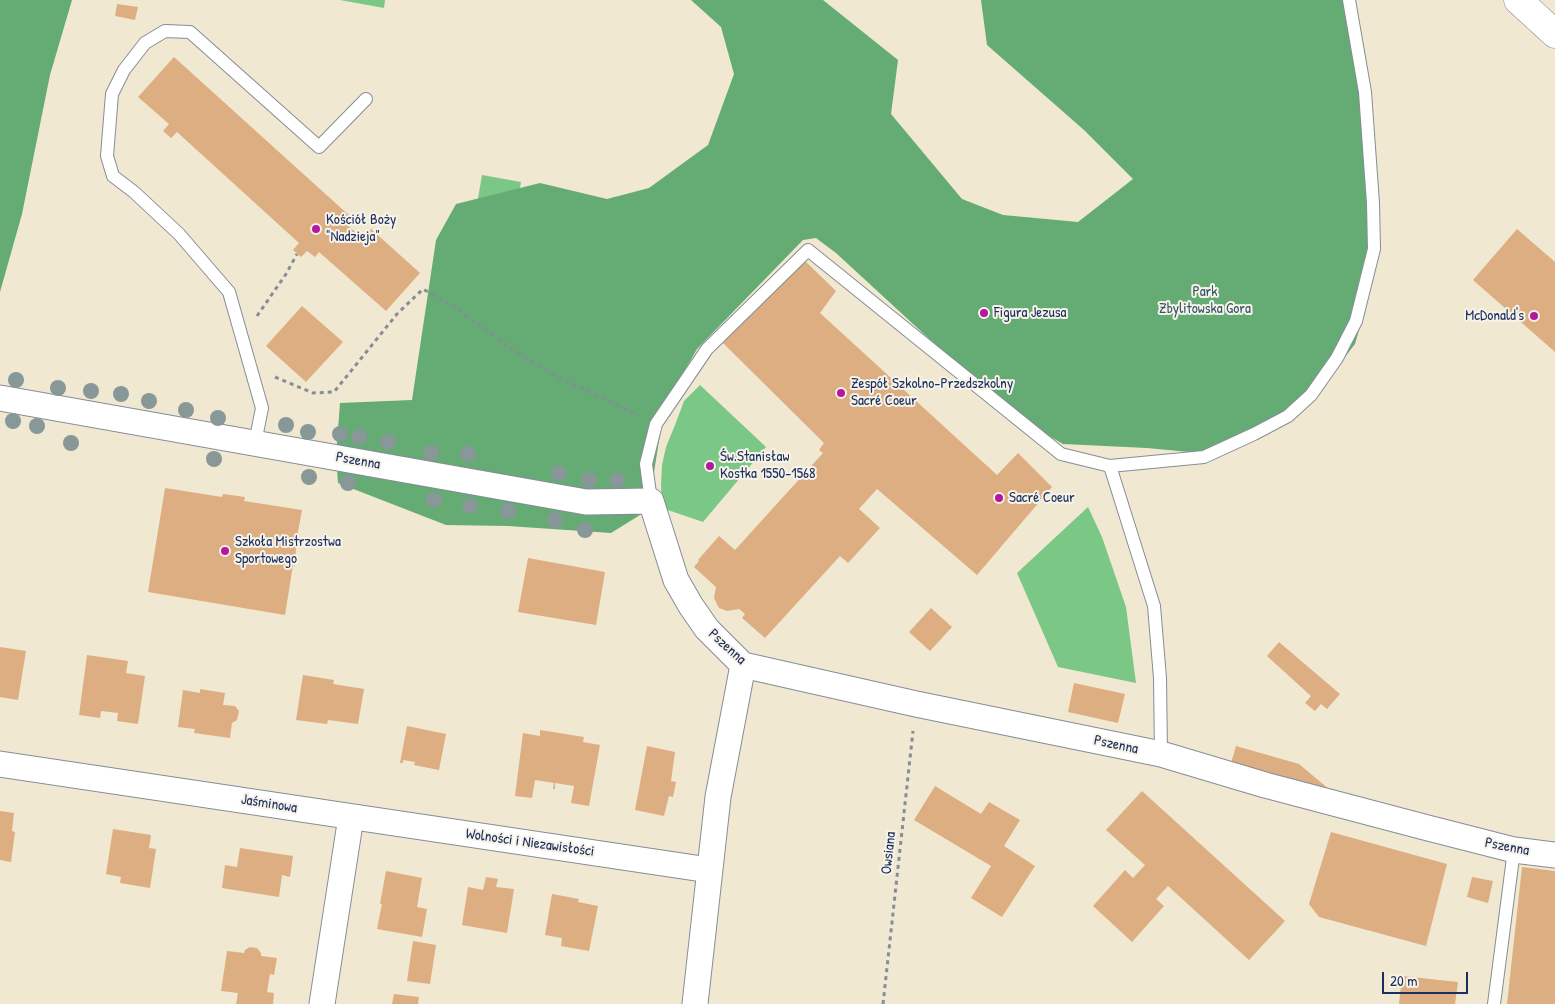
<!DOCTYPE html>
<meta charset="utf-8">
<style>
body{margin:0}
#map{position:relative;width:1555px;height:1004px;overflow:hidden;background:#f1e8d1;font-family:"Patrick Hand",sans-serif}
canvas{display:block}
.scale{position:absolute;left:1382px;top:972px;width:86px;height:22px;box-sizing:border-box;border:2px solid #1b2f5e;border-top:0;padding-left:6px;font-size:15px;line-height:18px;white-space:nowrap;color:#1b2f5e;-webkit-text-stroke:4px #f7f3e8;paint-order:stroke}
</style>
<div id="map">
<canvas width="1555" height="1004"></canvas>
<div class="scale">20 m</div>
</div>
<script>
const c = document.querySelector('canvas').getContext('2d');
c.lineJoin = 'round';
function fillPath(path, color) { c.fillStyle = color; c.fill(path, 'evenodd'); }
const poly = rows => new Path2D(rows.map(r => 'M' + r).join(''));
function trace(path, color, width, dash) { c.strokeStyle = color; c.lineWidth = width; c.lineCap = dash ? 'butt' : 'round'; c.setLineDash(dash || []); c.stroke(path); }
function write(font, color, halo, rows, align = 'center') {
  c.font = font + ' "Patrick Hand",sans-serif'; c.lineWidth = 4; c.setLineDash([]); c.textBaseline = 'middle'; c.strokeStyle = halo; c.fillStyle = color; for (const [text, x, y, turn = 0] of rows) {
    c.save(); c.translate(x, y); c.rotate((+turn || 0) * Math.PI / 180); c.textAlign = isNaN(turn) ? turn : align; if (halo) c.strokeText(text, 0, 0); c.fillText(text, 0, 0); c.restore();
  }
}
fillPath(poly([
 [340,0,385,0,384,8],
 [482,175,521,182,508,257,469,251],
 [700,385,766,447,703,522,662,508,661,485,662,465,666,447,675,425,684,401],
 [1088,507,1102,537,1126,607,1136,683,1058,667,1017,573]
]), '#7bc786');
fillPath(poly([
 [0,0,72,0,50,75,22,214,0,292],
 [691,0,823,0,898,60,891,114,962,199,1003,215,1078,222,1133,179,1084,130,987,45,981,0,1349,0,1379,228,1365,309,1355,344,1331,375,1280,421,1200,453,1147,448,1063,444,1023,421,988,393,836,253,816,238,803,240,697,349,679,380,661,428,648,510,611,533,508,526,446,525,338,483,336,456,340,403,412,400,436,240,456,204,540,183,607,199,649,188,708,145,734,74,721,27]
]), '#64ac73');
fillPath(poly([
 [117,4,138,7,135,20,115,16],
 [174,57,352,218,346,224,363,239,371,229,420,273,386,311,319,252,315,257,307,251,301,257,293,250,299,243,177,132,171,138,163,131,169,124,138,97],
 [1517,229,1555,262,1555,352,1473,280],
 [802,258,836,291,820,313,997,475,1018,453,1052,487,977,575,877,489,859,509,880,528,848,563,840,556,765,638,742,618,745,614,739,609,727,611,719,608,714,598,716,587,694,567,699,561,698,560,719,536,735,550,823,453,819,450,824,443,723,343],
 [302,306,343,342,306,382,266,346],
 [165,488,222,497,223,494,245,497,244,501,302,510,297,537,299,537,298,548,296,547,295,566,293,565,285,615,148,592],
 [528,558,605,572,596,625,518,612],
 [931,608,952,627,930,651,909,632],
 [1279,642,1340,694,1327,709,1321,704,1315,711,1305,703,1311,696,1267,656],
 [0,647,26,651,18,700,0,697],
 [87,655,128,661,126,673,145,676,138,724,117,721,118,713,101,711,100,718,79,715],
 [303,675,334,680,333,684,364,689,358,724,328,720,327,724,296,720],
 [1074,683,1125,694,1118,723,1068,712],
 [200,689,225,693,223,705,235,706,239,711,237,720,232,723,230,738,194,733,195,729,178,727,183,690,200,693],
 [407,726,446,734,439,770,414,765,415,762,403,760,403,763,400,763],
 [540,730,584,737,583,742,600,745,589,806,571,803,574,786,555,783,555,789,553,789,554,783,535,780,532,798,515,796,523,733,540,736],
 [647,746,675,752,671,781,676,782,673,797,669,796,664,816,635,810],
 [1236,746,1299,764,1330,790,1231,763],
 [935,786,981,814,989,802,1020,820,1004,846,1035,866,1002,917,971,898,991,866,914,820],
 [1142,791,1285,921,1249,960,1168,886,1156,899,1164,906,1132,942,1093,906,1125,870,1133,878,1145,865,1106,830],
 [0,811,14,813,12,831,15,832,11,862,0,860],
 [113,829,151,835,149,848,156,849,150,888,120,883,121,877,106,874],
 [1331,832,1447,864,1426,946,1319,917,1309,904],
 [240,848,293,856,290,877,282,875,279,897,222,888,225,865,237,867],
 [1522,867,1555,871,1555,1004,1507,1004],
 [386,871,422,878,417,907,427,909,422,937,377,929,382,904,380,904],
 [486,877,498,879,496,887,514,889,507,933,462,925,468,887,483,890],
 [1472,877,1493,881,1488,903,1467,897],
 [552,894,579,899,578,902,598,906,589,951,561,946,562,938,545,935],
 [413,941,436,945,430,984,407,981],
 [250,947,257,948,261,953,261,956,277,958,274,975,270,974,267,992,274,993,273,1004,236,1004,238,993,221,991,227,951,244,953,245,950],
 [1402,976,1458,982,1455,1004,1399,1004],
 [394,994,419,997,418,1004,392,1004]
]), '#ddae81');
const service = poly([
 [255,443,262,408,229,292,179,234,134,192,113,176,107,156,112,94,124,70,145,43,165,31,190,32,319,147,366,99],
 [1110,466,1154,606,1160,678,1161,754],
 [651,501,646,464,656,424,707,349,808,250,1061,454,1110,466,1204,457,1254,434,1288,416,1311,395,1337,358,1356,321,1374,249,1373,203,1365,92,1349,0],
 [1494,1004,1514,850]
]);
const minor = poly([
 [0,398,586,502,651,501,676,580,691,606,707,629,743,665,916,704,1161,754,1265,785,1424,827,1514,850,1555,855],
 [0,764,709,870],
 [322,1004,351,817],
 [695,1004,718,797,743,665]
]);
const primary = poly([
 [1518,0,1555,34]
]);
trace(service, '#868c98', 14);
trace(minor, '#868c98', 27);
trace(primary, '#868c98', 29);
trace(poly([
 [257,316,286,274,297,254],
 [275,377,313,393,334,392,397,314,423,289,456,308,510,348,552,374,638,415],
 [883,1004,913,731]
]), '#868c98', 3, [4, 4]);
trace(service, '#fff', 12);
trace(minor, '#fff', 25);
trace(primary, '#fff', 28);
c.fillStyle = '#889797';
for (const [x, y] of [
 [16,380],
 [58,388],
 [91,391],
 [121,394],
 [149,401],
 [186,410],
 [218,418],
 [13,421],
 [286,425],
 [37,426],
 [308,432],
 [340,434],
 [359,437],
 [388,442],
 [71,443],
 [431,453],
 [468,454],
 [214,459],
 [559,473],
 [309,477],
 [589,480],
 [617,480],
 [348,483],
 [434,500],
 [470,506],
 [508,511],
 [555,520],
 [585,530]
]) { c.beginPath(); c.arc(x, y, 8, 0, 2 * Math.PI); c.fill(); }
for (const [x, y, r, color] of [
 [316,229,5,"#b5179e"],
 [984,313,5,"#b5179e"],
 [1534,316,5,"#b5179e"],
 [841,393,5,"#b5179e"],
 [710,466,5,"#b5179e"],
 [999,498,5,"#b5179e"],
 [225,551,5,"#b5179e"]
]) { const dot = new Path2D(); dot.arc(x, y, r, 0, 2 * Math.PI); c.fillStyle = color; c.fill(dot); trace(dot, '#f7f3e8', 2); }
write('15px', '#1b2f5e', '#f7f3e8', [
 ["Kościół Boży",326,220],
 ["\"Nadzieja\"",326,237],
 ["Figura Jezusa",994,313],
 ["McDonald's",1524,316,"right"],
 ["Zespół Szkolno-Przedszkolny",851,384],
 ["Sacré Coeur",851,401],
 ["Św.Stanisław",720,457],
 ["Kostka 1550-1568",720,474],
 ["Sacré Coeur",1009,498],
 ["Szkoła Mistrzostwa",235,542],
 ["Sportowego",235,559]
], 'left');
write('15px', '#335568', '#f7f3e8', [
 ["Park",1205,292],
 ["Zbylitowska Gora",1205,309]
]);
write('15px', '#1b2f5e', '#f7f3e8', [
 ["Pszenna",358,461,10],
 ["Pszenna",727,647,42],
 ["Pszenna",1116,745,12],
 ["Jaśminowa",269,804,9],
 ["Wolności i Niezawisłości",530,843,8],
 ["Pszenna",1507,847,11],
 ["Owsiana",889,853,-84]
]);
</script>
